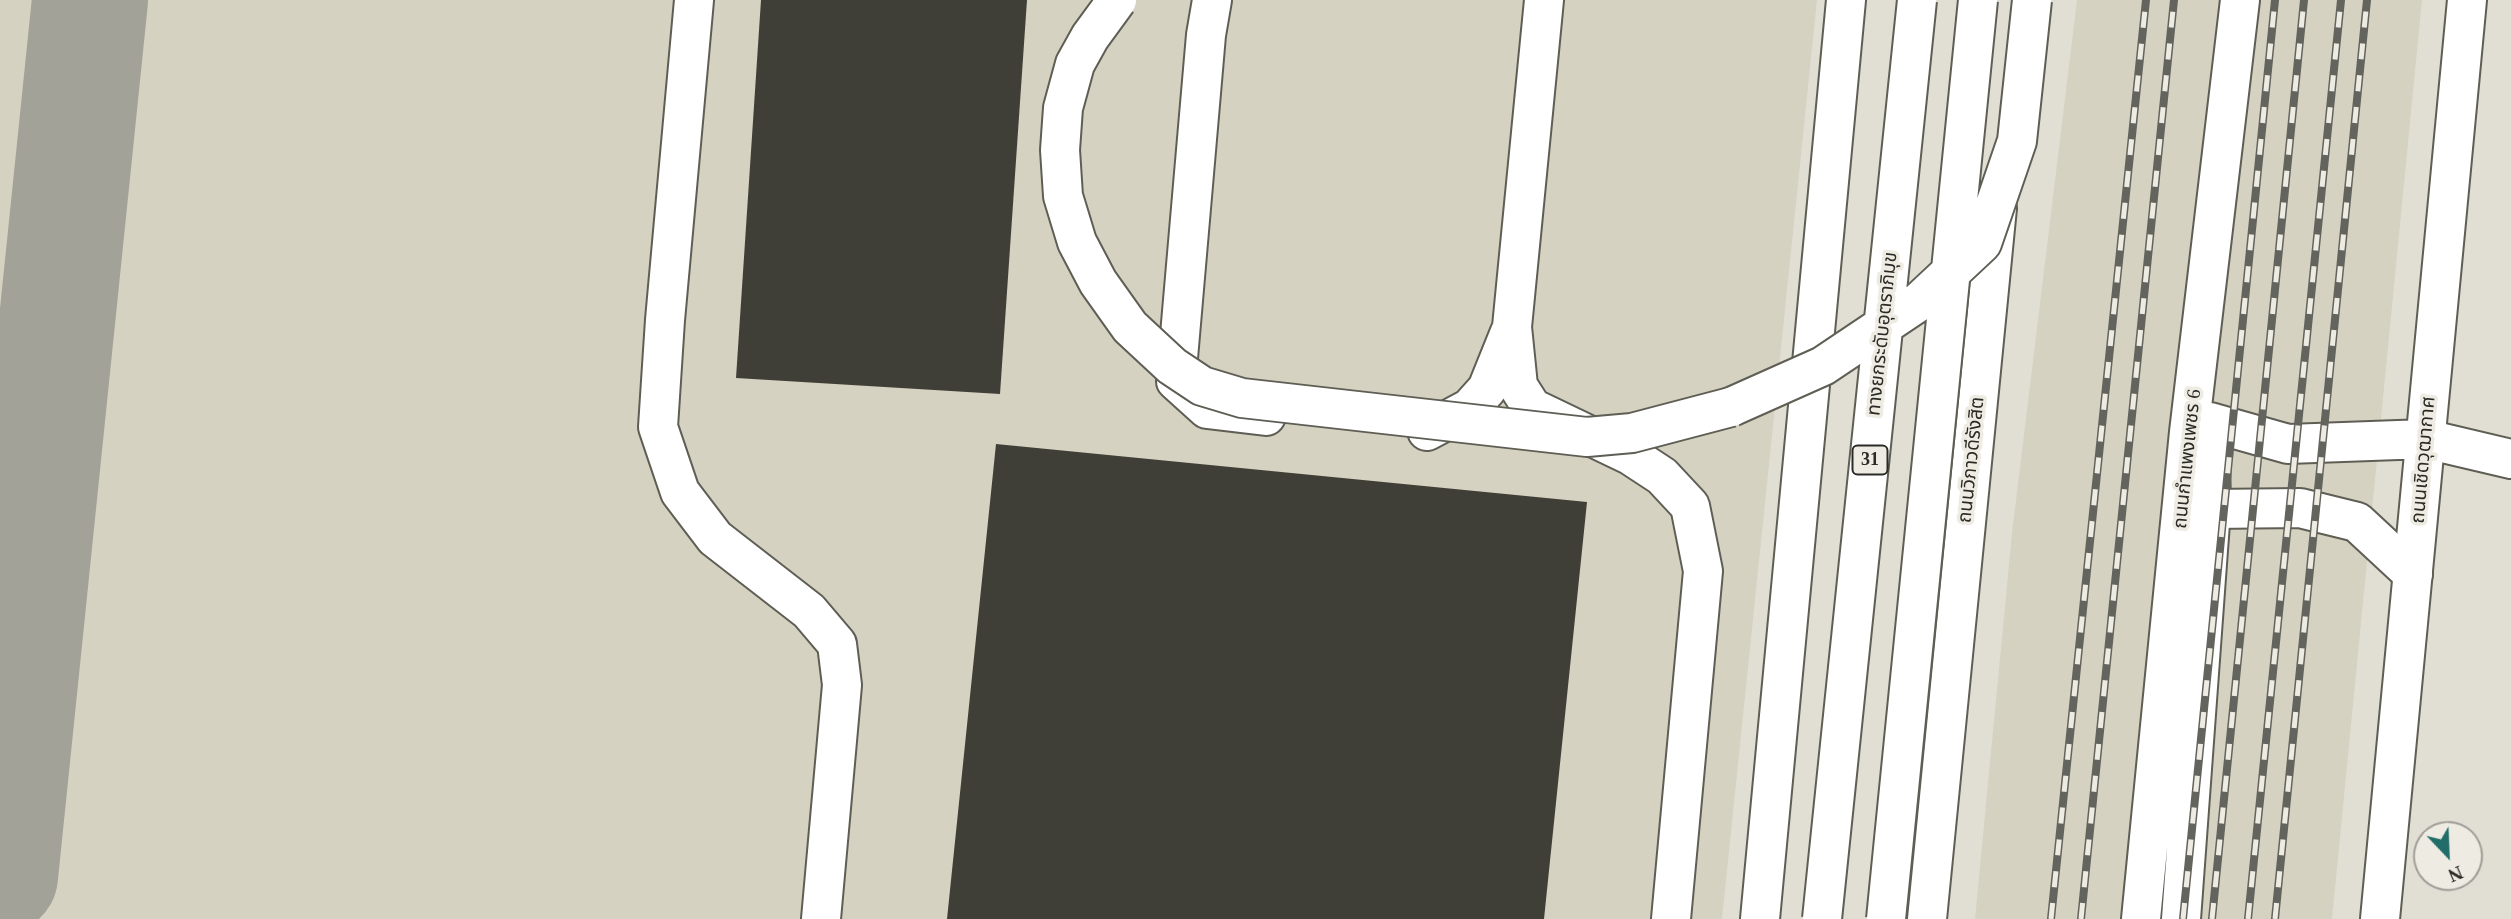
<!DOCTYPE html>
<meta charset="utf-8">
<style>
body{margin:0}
#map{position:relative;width:2511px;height:919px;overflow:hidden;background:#e1dfd4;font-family:"Times New Roman",serif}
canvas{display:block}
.north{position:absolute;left:2413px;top:821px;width:70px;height:70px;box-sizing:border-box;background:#eeece2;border:2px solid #a09e97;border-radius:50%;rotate:157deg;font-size:19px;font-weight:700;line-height:28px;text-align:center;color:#2a2a26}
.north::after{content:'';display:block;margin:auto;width:24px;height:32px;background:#226d6a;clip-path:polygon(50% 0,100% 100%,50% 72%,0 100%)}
</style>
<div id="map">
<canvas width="2511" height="919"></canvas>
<div class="north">N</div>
</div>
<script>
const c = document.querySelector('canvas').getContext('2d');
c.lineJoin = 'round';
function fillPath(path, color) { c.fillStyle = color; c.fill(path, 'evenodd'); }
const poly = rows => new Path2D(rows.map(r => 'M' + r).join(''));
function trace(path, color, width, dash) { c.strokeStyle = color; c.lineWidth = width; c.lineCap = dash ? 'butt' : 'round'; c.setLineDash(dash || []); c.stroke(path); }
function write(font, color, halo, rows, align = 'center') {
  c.font = font + ' "Times New Roman","Noto Sans Thai",serif'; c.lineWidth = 7; c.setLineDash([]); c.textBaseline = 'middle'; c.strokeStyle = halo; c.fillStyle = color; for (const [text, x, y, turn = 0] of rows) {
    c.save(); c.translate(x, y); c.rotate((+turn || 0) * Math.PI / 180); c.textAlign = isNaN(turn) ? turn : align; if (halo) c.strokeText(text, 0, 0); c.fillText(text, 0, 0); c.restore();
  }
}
fillPath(poly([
 [0,0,1817,0,1722,919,0,919],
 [2077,0,2422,0,2332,919,1975,919,2012,533]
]), '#d6d2c1');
trace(poly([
 [0,876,90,0]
]), '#a2a299', 116);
fillPath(poly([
 [761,0,1027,0,1000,394,736,378],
 [996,444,1587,502,1544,919,947,919]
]), '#403f37');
const minor = poly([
 [694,0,665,320,658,427,680,492,715,538,809,611,837,644,842,685,821,919],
 [1212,0,1206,35,1176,381,1207,409,1266,416],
 [1544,0,1512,327,1518,386,1532,408,1630,455,1662,476,1690,506,1703,571,1671,919],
 [1427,431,1470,408,1487,389,1510,332],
 [2426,439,2511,459],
 [2211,509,2300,508,2357,522,2413,574]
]);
const major = poly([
 [2210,422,2288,444,2426,439],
 [2141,919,2189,432,2240,0],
 [2181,919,2211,509,2210,450],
 [2380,919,2467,0]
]);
const highway = poly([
 [1760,919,1846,0],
 [1927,919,1997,208]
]);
trace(minor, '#5f5e55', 42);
trace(major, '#5f5e55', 42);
trace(highway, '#5f5e55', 42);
trace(minor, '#fff', 38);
trace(major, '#fff', 38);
trace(highway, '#fff', 38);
const rail = poly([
 [2051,919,2146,0],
 [2081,919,2174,0],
 [2183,919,2275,0],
 [2212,919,2304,0],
 [2248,919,2341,0],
 [2275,919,2367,0]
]);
trace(rail, '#64645e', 8);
trace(rail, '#eeece2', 5, [16]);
const minorBridge = poly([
 [1117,0,1090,37,1075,64,1063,108,1060,150,1063,196,1077,242,1098,282,1130,327,1172,366,1202,386,1242,398,1587,437,1632,433,1731,407]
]);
const highwayBridge = poly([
 [1731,407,1823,366,1920,301,1982,243,2017,141,2032,0],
 [1822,919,1917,0],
 [1886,919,1978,0]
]);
trace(minorBridge, '#5f5e55', 42, []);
trace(highwayBridge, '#5f5e55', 42, []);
trace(minorBridge, '#fff', 38);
trace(highwayBridge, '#fff', 38);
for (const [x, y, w] of [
 [1870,460,35]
]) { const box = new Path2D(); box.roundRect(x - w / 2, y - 14.5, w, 29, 5); c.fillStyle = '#eeece2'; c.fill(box); trace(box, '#2a2a26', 2); }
write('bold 18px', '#2a2a26', null, [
 ["31",1870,460]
]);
write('19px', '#2a2a26', '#eeece2', [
 ["ทางยกระดับอุตราภิมุข",1883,334,-84],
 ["ถนนกำแพงเพชร 6",2188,459,-84],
 ["ถนนวิภาวดีรังสิต",1972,460,-84],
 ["ถนนเชิดวุฒากาศ",2424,460,-85]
]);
</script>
